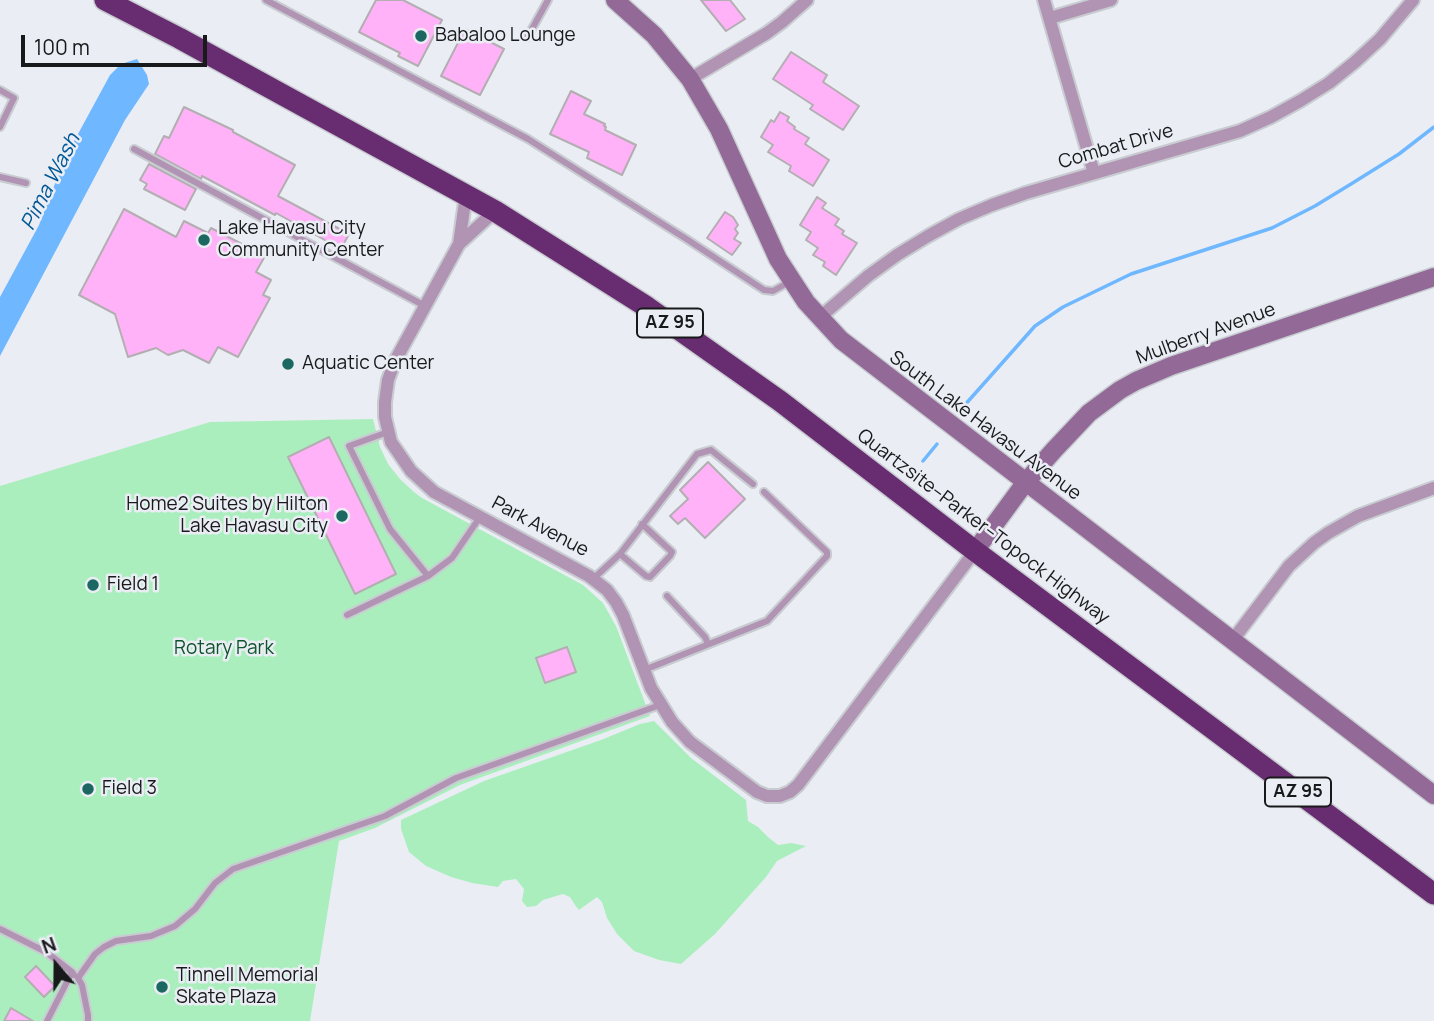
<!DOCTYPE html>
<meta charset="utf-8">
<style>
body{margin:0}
#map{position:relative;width:1434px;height:1021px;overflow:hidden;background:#eaeef4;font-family:Manrope,sans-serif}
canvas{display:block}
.north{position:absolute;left:21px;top:930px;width:70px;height:70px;-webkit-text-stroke:5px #eaeef4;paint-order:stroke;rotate:340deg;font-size:19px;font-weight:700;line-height:28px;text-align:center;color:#18191b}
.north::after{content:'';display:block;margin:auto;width:24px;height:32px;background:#18191b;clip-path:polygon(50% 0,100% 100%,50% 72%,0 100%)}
.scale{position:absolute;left:21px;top:35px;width:186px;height:32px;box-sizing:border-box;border:4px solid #18191b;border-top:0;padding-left:9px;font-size:21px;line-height:24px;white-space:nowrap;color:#18191b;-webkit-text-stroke:5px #eaeef4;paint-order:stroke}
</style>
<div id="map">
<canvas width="1434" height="1021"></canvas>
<div class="north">N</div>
<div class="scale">100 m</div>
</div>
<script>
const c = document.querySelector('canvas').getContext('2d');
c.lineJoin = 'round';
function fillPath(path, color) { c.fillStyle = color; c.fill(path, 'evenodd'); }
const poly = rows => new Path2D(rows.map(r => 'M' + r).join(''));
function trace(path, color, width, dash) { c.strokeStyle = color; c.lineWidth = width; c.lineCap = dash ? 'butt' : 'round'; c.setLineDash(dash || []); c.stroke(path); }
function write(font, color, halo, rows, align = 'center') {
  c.font = font + ' Manrope,sans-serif'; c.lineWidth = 5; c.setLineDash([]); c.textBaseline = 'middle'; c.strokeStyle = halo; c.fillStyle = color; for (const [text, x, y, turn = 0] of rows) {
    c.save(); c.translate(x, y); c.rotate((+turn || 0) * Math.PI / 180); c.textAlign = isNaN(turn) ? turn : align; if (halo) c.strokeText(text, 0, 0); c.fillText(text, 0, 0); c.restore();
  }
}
fillPath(poly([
 [373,419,380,447,388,464,400,479,414,492,422,498,583,585,603,603,616,626,650,716,460,785,375,828,339,841,310,1021,0,1021,0,486,210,422],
 [654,721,691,758,746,800,748,821,758,827,768,837,778,845,791,843,806,846,777,861,766,877,715,934,681,964,659,960,634,951,617,934,607,918,602,902,597,897,579,910,575,905,570,897,563,894,543,900,536,906,527,907,522,901,524,889,516,879,503,881,498,887,472,883,451,877,426,866,409,852,401,829,401,820,484,781,601,740,640,724]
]), '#abeebe');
fillPath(poly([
 [137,59,147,75,149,84,125,120,0,356,0,297,39,225,65,158,110,75,121,64]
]), '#6fb7fe');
trace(poly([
 [963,407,1035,326,1063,307,1131,274,1272,228,1315,206,1351,184,1399,154,1434,127],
 [923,461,937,444]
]), '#6fb7fe', 3.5);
const building = poly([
 [376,0,403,0,442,20,418,66,398,56,400,53,359,32,376,0],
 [701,0,730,0,745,19,726,31,701,0],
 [465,29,504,49,480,95,441,76,465,29],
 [791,52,827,75,823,82,859,106,843,130,810,109,813,105,773,79,791,52],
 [571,91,591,101,584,114,605,124,604,126,606,127,605,130,636,145,622,175,587,158,589,152,550,134,571,91],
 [184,107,233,130,233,132,295,165,278,196,349,234,341,249,276,213,275,215,202,176,201,179,155,154,164,136,169,138,184,107],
 [780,112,789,117,787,121,795,127,794,129,809,138,805,144,829,160,813,186,789,171,791,166,768,152,773,145,761,137,771,120,774,122,780,112],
 [149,164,196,189,185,210,144,189,147,184,140,180,149,164],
 [817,197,826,203,822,208,839,219,835,225,844,231,842,234,857,243,836,275,823,266,825,262,813,255,818,248,806,240,811,232,800,225,817,197],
 [124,209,176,237,184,221,208,233,211,228,265,256,256,272,271,280,263,295,270,298,238,357,218,347,209,363,183,350,168,355,156,348,128,357,115,314,79,295,124,209],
 [725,212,733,217,738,225,735,229,738,233,734,239,741,243,732,255,707,238,725,212],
 [329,437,396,574,355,594,288,457,329,437],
 [708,462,745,499,705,538,685,518,678,524,670,516,688,499,680,490,708,462],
 [567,647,576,672,545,683,536,658,567,647],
 [36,966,55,986,44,997,25,977,36,966],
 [11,1008,33,1021,4,1021,11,1008]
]);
fillPath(building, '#ffb2f7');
trace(building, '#b3aeb2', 2);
const lane = poly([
 [266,0,528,139,688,240,764,290,773,291,791,281],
 [527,38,548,0],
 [0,90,14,98,0,127],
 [134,149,425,306],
 [0,177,26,183],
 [620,554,646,576,650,577,670,556,672,552,642,524],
 [428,576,452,558,480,517],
 [593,579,620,554,697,454,711,450,753,484],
 [667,596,705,637,708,644],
 [347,615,428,576,390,529,349,446,388,432],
 [644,670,767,621,827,556,827,552,764,492],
 [0,929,46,952,72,972],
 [47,1021,72,972,74,975],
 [88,1021,88,1015,82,985,78,978,95,954,104,947,116,941,151,936,175,926,195,909,215,883,233,869,385,816,456,778,660,705]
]);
const street = poly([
 [1044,0,1094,173],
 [1050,18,1111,0],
 [690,79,767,33,782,22,807,0],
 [495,211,459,244,395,361,388,380,385,402,385,417,391,442,411,471,434,492,589,576,607,590,616,602,623,615,651,688,672,722,690,742,757,792,767,796,780,796,790,792,798,785,975,551],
 [459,244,466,195],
 [819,318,868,276,897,255,928,236,959,219,992,205,1026,193,1240,131,1271,117,1300,101,1329,83,1355,62,1380,39,1413,0],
 [1232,641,1289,566,1314,543,1328,533,1358,516,1434,488]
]);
const secondary = poly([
 [615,0,654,35,690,79,719,129,778,259,806,302,841,340,1434,795],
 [975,551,1025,483,1054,450,1089,413,1120,390,1136,381,1171,366,1434,277]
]);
const highway = poly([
 [105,0,179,38,495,211,647,307,780,401,975,551,1434,894]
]);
trace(lane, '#c8ccd1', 10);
trace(street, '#c8ccd1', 16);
trace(secondary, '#c8ccd1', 21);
trace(highway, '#c8ccd1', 24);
trace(lane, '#b194b4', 6);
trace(street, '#b194b4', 12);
trace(secondary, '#936997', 18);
trace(highway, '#682c70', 21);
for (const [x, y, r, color] of [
 [421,36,7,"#1c6761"],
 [204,240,7,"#1c6761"],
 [288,364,7,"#1c6761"],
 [342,516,7,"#1c6761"],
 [93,585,7,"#1c6761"],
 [88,789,7,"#1c6761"],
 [162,987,7,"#1c6761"]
]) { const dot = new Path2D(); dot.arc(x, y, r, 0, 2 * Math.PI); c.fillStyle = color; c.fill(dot); trace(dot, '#eaeef4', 2.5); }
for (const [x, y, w] of [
 [670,323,66],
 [1298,792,66]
]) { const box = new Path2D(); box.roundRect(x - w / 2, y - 14.5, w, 29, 5); c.fillStyle = '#eaeef4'; c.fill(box); trace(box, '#18191b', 2); }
write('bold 18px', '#18191b', null, [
 ["AZ 95",670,323],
 ["AZ 95",1298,792]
]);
write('19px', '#18191b', '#eaeef4', [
 ["Babaloo Lounge",435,36],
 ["Lake Havasu City",218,229],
 ["Community Center",218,251],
 ["Aquatic Center",302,364],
 ["Home2 Suites by Hilton",328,505,"right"],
 ["Lake Havasu City",328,527,"right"],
 ["Field 1",107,585],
 ["Field 3",102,789],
 ["Tinnell Memorial",176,976],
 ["Skate Plaza",176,998]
], 'left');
write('19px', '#18191b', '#eaeef4', [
 ["Combat Drive",1116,147,-16],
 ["Mulberry Avenue",1206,334,-20],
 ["South Lake Havasu Avenue",985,426,37],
 ["Park Avenue",540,527,28],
 ["Quartzsite–Parker–Topock Highway",983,527,37]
]);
write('19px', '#0f542d', '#eaeef4', [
 ["Rotary Park",224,649]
]);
write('italic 21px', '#015796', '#eaeef4', [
 ["Pima Wash",51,182,-63]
]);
</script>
